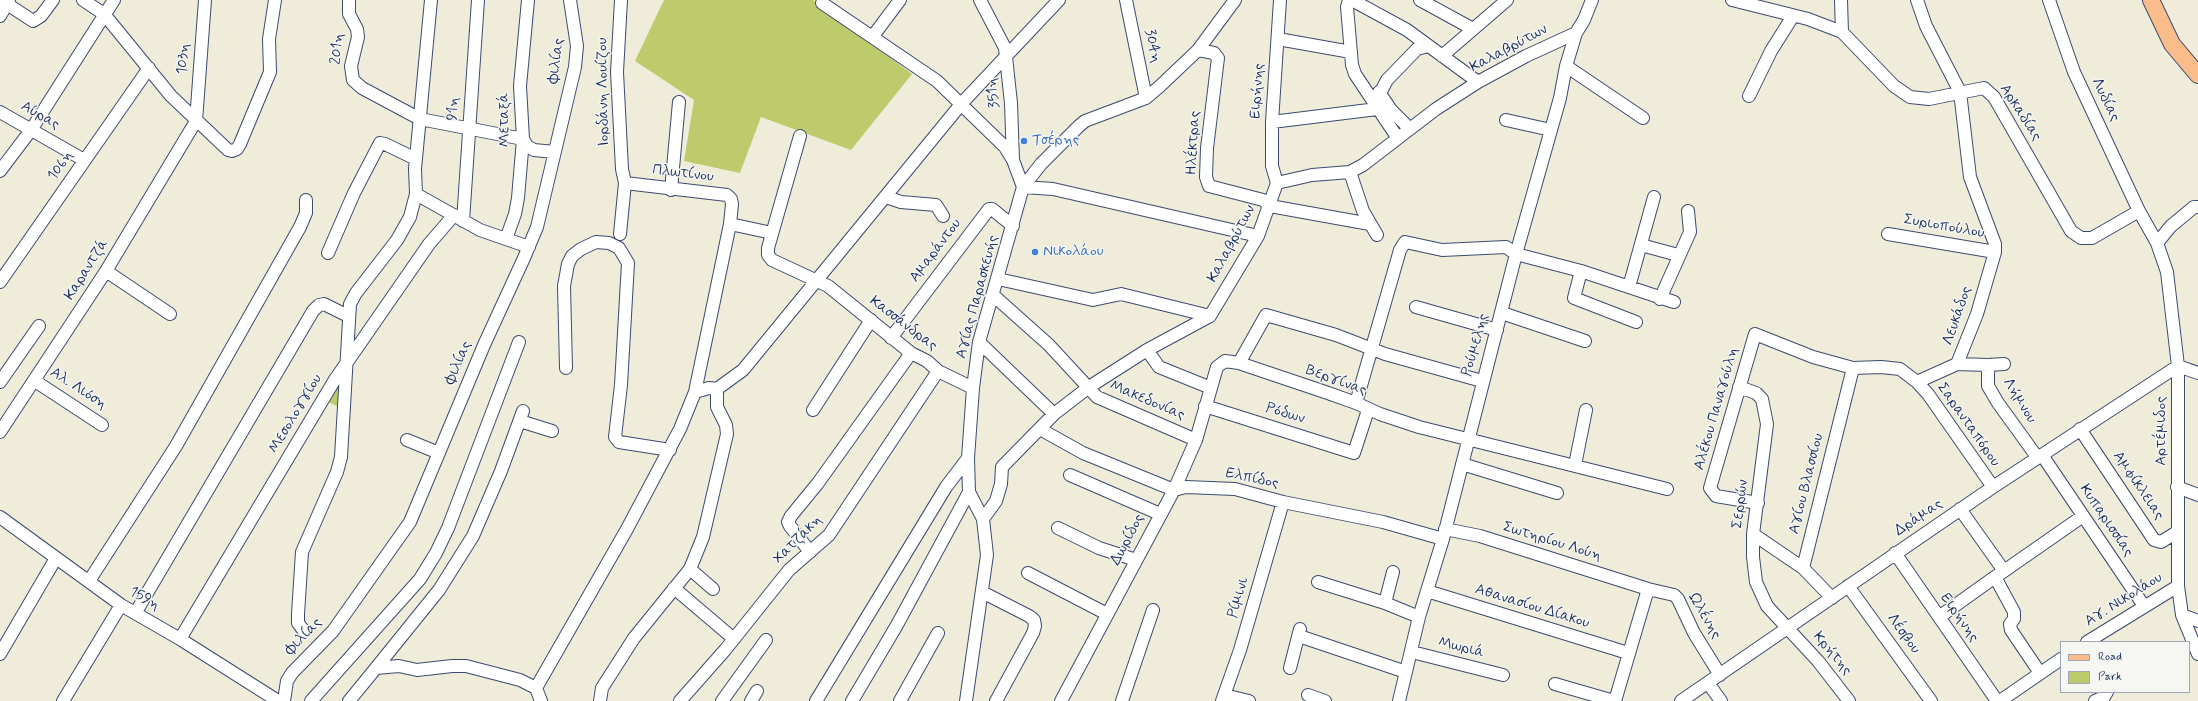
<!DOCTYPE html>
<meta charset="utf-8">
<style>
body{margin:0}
#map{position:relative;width:2198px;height:701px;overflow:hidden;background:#efecd9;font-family:Mynerve,sans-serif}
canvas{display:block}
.legend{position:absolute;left:2060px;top:641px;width:130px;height:52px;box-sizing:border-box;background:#f6f6f2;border:1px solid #9ea6b7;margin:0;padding:5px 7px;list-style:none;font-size:12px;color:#1b2f5e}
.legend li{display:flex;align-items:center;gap:8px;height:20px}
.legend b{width:20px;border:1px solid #9ea6b7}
</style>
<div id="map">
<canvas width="2198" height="701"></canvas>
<ul class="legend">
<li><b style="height:5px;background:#f9bc8a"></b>Road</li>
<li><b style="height:11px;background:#becb6d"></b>Park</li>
</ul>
</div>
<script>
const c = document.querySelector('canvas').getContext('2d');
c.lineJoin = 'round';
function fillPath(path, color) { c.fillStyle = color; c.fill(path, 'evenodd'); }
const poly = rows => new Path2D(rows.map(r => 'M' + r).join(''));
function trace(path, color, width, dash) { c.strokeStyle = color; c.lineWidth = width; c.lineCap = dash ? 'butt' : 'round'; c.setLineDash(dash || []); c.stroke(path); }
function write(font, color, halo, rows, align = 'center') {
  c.font = font + ' Mynerve,sans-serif'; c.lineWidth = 3; c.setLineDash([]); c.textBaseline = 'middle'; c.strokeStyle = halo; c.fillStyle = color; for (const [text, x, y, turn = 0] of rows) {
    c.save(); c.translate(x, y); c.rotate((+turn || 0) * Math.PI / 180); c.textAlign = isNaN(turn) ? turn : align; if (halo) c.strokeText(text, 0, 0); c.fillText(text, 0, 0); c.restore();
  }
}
fillPath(poly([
 [664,0,813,0,912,74,851,150,761,117,740,173,684,161,694,100,635,61],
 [340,378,340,408,327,401]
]), '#becb6d');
const minor = poly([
 [1,0,33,21,41,16,53,0],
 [83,0,104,14,171,96,228,150,232,151,237,149,240,144,270,72,269,39,275,0],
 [349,0,349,14,357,29,358,37,351,66,353,80,362,88,420,119,523,139,527,146,534,150,554,152],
 [980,0,1005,48,1011,103,1013,160,1023,187],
 [1126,0,1146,98],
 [1349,0,1347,7,1352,65,1355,74,1397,137],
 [1352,0,1407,30,1478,82],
 [1420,0,1473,29],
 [1732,0,1808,19,1842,32,1894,86,1910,97,1929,99,1984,88,1994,97,2071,231,2081,238,2092,238,2139,211],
 [1841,0,1842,32],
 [2049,0,2074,72,2139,211,2157,243,2167,272,2178,366,2178,586,2182,615,2198,654],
 [822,3,937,81,1005,147,1013,160],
 [0,16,9,0],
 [873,36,900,0],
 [1278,39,1351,52],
 [1198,50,1214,53,1218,58,1207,148,1206,177,1209,186,1263,200,1270,206,1370,224],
 [1442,56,1507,0],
 [1566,66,1643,118],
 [1379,92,1391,110,1409,128],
 [1749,96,1771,51,1793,16],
 [0,112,84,160],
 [1506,120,1551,130],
 [1272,122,1377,109,1378,97,1387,80,1417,49,1428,46],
 [800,136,768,248,768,255,772,260,828,286,911,353,927,361,938,371,973,388],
 [0,171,31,130,114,0],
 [1350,172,1363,211,1377,235],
 [1277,183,1312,175,1350,172,1363,165,1436,109,1478,82,1526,56,1576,33],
 [1277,183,1272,166,1272,122,1280,0],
 [1023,187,1053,189,1258,236],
 [671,190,679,102],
 [416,194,480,230,529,247],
 [886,197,901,202,936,205,943,216],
 [463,221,478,0],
 [730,224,772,233],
 [620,234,625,183,622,169,617,72,621,0],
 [1888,234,1995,252],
 [506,239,515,214,518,198,523,139,520,86,528,0],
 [2157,243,2171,226,2194,207,2198,207],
 [1641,245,1678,255],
 [328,253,354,193,380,143,385,144,416,159],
 [106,271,170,314],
 [1581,271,1574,298,1636,322],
 [998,279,1093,300,1121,294,1210,316],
 [0,282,149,68],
 [1629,287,1654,197],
 [993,295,1049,345,1097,397,1196,440],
 [1660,299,1690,232,1688,211],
 [1416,307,1497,330],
 [1502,313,1585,341],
 [891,338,989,209,992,209,1013,226],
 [979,342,1054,414],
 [1147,350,1159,367,1211,388],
 [1239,363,1266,315,1336,335,1385,354,1482,381],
 [1957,364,1988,365,1988,386,1998,403,2037,457],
 [1988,365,2004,364],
 [2178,366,2198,373],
 [566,368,564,286,568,264,572,256,581,249,596,242,609,243,619,248,628,263,621,385,615,437,619,442,670,450],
 [35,381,102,425],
 [0,382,39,326],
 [1917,382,1928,394,1993,487],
 [1739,387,1756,393,1762,399,1767,424,1753,534,1753,557,1756,582,1767,606,1818,661,1849,701],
 [695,392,709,388,717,389,743,370,962,103,1059,0],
 [1356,403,1400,250,1405,242,1442,250,1506,247,1516,254,1581,271,1674,302],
 [1205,406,1354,453,1368,410],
 [813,410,871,320],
 [520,421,552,431],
 [1040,429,1083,453,1174,490,1186,487,1235,489,1283,502,1383,522,1443,539],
 [2080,429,2154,540,2161,542,2177,532],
 [0,432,106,271,196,121,205,0],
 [407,440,439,453],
 [2042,455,2144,606],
 [1462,464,1557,493],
 [1575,465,1586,410],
 [1070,475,1160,514],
 [2177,487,2198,495],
 [1758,503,1716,496,1710,488,1755,334,1813,357,1853,368,1881,367,1900,369,1917,382,1957,364,1977,314,1995,252,1995,244,1970,177,1960,92,1926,26,1917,0],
 [1960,509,2004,571,2083,516],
 [0,517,121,605,180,639,278,701],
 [983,519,996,501,1001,484,1002,467,1054,414,1089,387,1147,350,1210,316,1258,236,1277,183],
 [1058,528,1099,548,1136,560],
 [1445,529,1480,536,1648,589,1674,595,1678,599,1694,633,1720,675],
 [1753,534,1803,568,1832,598],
 [810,552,790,526,788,522,791,516,818,483,911,353],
 [1895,553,1997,701],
 [1803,568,1853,368],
 [690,569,713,589],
 [2004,571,1995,577,2014,612,2014,619,2010,624,2011,630,2040,673],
 [1028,573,1107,614],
 [89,581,176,446,300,227,306,213,306,200],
 [1318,582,1385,603,1419,617],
 [1848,586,1931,701],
 [674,588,734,639],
 [1427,591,1628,653],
 [982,592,1029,616,1034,620,1035,626,1033,633,996,701],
 [1385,603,1393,572],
 [136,612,313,311,319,305,324,304,348,316],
 [2182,615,2198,621],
 [1939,617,1995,577],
 [304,631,298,623,298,614,302,552,337,472,341,457,350,304,356,293,397,240,410,217,416,194,415,169,431,0],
 [1299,636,1406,672],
 [180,639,334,381,429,244,454,215],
 [2087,642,2178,586],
 [1412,652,1503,675],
 [0,654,56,558],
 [376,668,439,590,473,536,501,471,523,411],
 [1290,668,1300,629],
 [1708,683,1721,701],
 [1555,684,1614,701],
 [536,688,627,529,680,429,695,392,730,224,732,204,731,199,727,195,625,183],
 [1224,695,1249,701],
 [1308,695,1325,701],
 [63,701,121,605],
 [284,701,287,681,292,673,333,631,410,522,484,345,524,258,537,227,575,67,577,46,570,0],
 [311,701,420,579,436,553,448,528,519,342],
 [349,701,376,668,399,666,417,670,452,666,466,666,520,680,536,688,541,701],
 [600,701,602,688,634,638,690,569,703,537,727,434,726,425,717,407,717,389],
 [680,701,725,650,789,570,829,535,938,371],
 [722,701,766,640],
 [751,701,757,691],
 [816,701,946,487,968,458],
 [852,701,897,625,969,492],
 [900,701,938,633],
 [966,701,987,555,983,519,969,492,968,458,973,388,979,342,1023,187,1041,164,1079,126,1085,121,1146,98,1159,87,1198,50,1235,0],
 [1061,701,1174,490,1196,440,1217,367,1225,361,1239,363,1328,393,1356,403,1380,414,1419,427,1667,489],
 [1122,701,1153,610],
 [1222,701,1240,650,1283,502],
 [1399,701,1419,617,1443,539,1516,254,1560,98,1566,66,1576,33,1584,20,1592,0],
 [1615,701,1648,589],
 [1681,701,1993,487,2178,366],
 [2000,701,2061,659],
 [2095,701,2104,697,2107,692]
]);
const major = poly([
 [2151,0,2172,44,2198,75]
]);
trace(minor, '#3b4b70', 14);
trace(major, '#3b4b70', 18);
trace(minor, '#fff', 12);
trace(major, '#f9bc8a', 16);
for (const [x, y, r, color] of [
 [1024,141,4,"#3f7fe0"],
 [1035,252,4,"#3f7fe0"]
]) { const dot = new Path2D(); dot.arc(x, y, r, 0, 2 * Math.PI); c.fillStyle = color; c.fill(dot); trace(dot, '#f6f6f2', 1.5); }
write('15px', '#1b2f5e', '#f6f6f2', [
 ["304η",1152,46,78],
 ["201η",338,49,-84],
 ["Καλαβρύτων",1509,49,-28],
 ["103η",184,59,-85],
 ["Φιλίας",557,61,-83],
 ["Ειρήνης",1258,91,-86],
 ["Ιορδάνη Λουίζου",604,92,-91],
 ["351η",994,93,-95],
 ["Λυδίας",2105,100,64],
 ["91η",454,109,-86],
 ["Αρκαδίας",2020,113,57],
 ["Αύρας",40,116,30],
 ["Μεταξά",505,120,-91],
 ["Ηλέκτρας",1194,143,-87],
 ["106η",61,166,-55],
 ["Πλωτίνου",683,174,7],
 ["Συριοπούλου",1944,227,10],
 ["Καλαβρύτων",1232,244,-62],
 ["Αμαράντου",936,251,-53],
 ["Καραντζά",87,270,-58],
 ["Αγίας Παρασκευής",978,297,-75],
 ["Λευκάδος",1958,316,-71],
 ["Κασσάνδρας",903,324,37],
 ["Ρούμελης",1476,345,-74],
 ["Φιλίας",459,363,-67],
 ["Βεργίνας",1336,381,20],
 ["Αλ. Λιόση",78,389,33],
 ["Μακεδονίας",1147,401,23],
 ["Λήμνου",2019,401,58],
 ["Αλέκου Παναγούλη",1717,409,-74],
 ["Μεσολογγίου",296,414,-59],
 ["Ρόδων",1285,414,17],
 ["Σαρανταπόρου",1968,425,55],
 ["Αρτέμιδος",2162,431,-90],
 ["Ελπίδος",1252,479,12],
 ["Αγίου Βλασσίου",1807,484,-76],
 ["Αμφίκλειας",2138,486,56],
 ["Σερρών",1741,504,-83],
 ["Δράμας",1919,518,-34],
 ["Κυπαρισσίας",2106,521,56],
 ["Χατζάκη",798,540,-45],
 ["Δωρίδος",1128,540,-62],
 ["Σωτηρίου Λούη",1552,542,17],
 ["Ρίμινι",1239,598,-74],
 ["159η",144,599,30],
 ["Αγ. Νικολάου",2124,600,-32],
 ["Αθανασίου Δίακου",1532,607,17],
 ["Ωλένης",1704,616,60],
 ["Ειρήνης",1959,618,55],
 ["Λέσβου",1903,634,54],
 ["Φιλίας",304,637,-46],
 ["Μωριά",1461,648,14],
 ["Κρήτης",1832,654,50]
]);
write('15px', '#366cbe', '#f6f6f2', [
 ["Τσέρης",1032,141],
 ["Νικολάου",1043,252]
], 'left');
</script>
